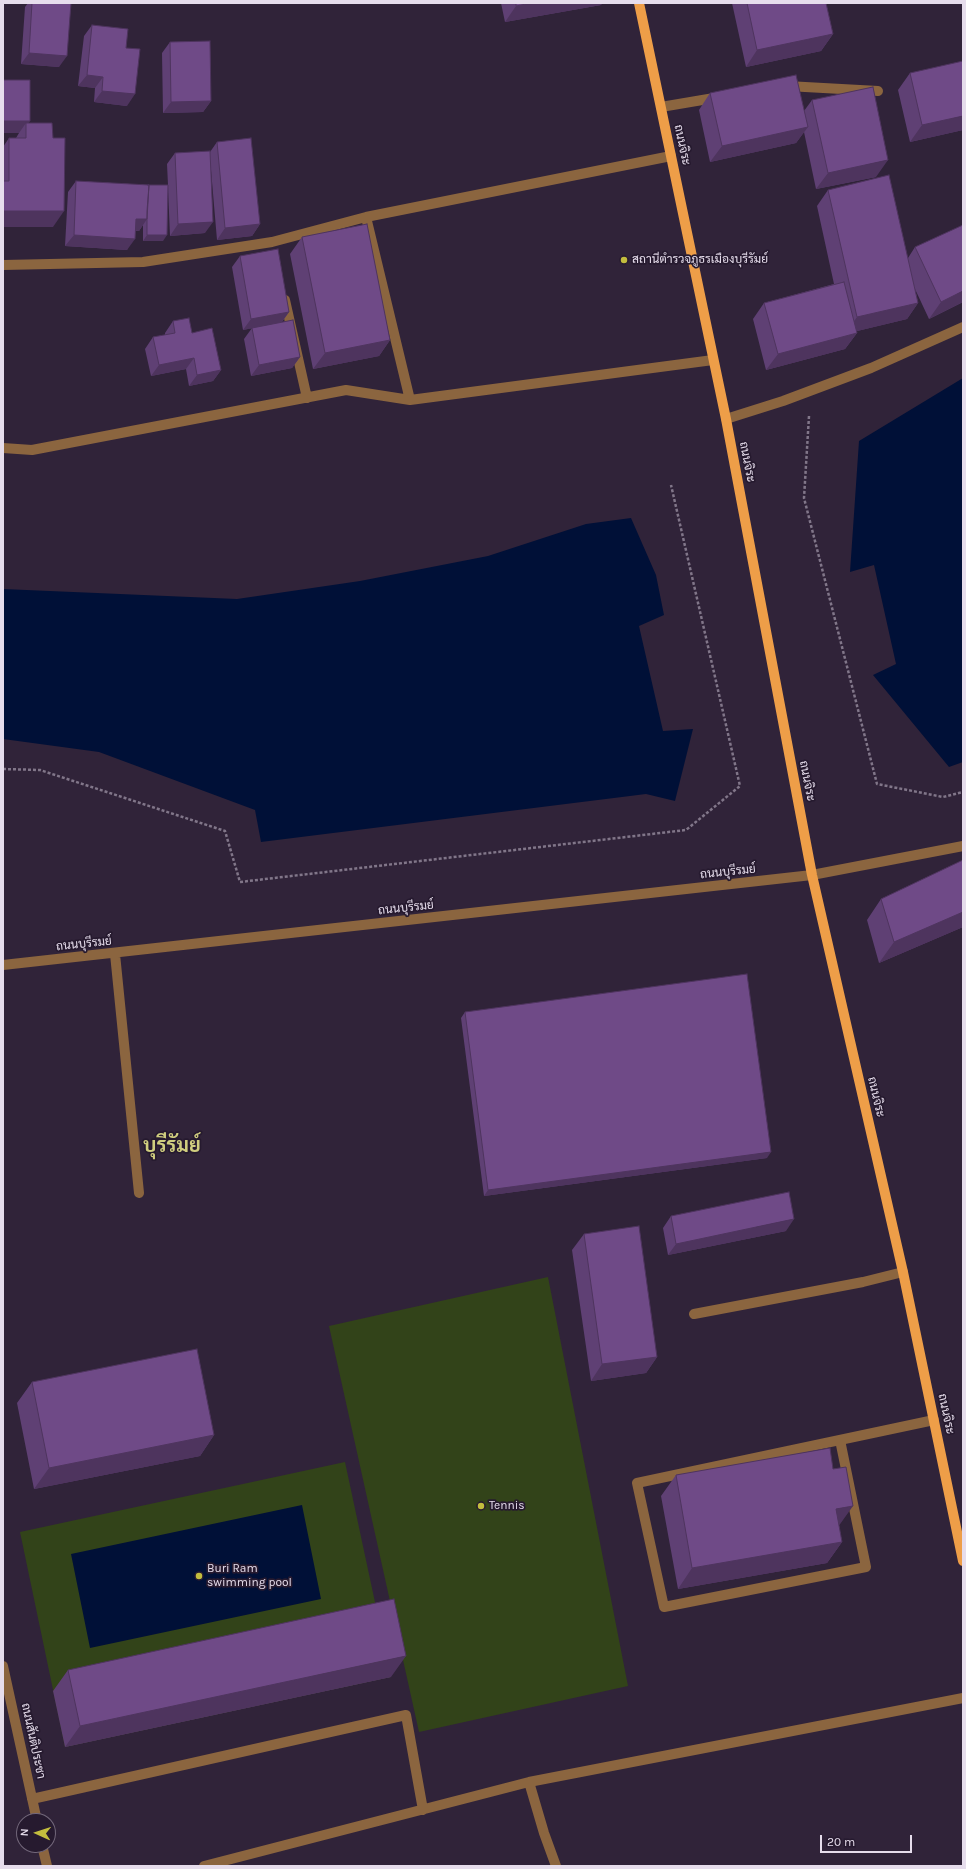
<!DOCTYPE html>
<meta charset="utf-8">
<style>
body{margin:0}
#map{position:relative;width:966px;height:1869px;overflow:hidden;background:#302339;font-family:Karla,sans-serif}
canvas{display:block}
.frame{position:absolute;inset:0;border:4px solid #e6ddec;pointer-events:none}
.north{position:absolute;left:16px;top:1813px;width:40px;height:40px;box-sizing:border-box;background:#261a2f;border:1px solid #73687b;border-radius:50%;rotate:273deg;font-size:11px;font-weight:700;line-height:16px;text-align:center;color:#e6ddec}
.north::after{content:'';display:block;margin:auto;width:14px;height:18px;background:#c3bd3e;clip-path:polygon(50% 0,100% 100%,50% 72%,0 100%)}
.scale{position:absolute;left:820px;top:1835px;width:92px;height:18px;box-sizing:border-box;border:2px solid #e6ddec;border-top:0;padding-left:5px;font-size:12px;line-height:14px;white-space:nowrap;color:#e6ddec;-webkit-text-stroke:3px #261a2f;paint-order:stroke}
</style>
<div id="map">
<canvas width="966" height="1869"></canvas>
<div class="frame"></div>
<div class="north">N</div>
<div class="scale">20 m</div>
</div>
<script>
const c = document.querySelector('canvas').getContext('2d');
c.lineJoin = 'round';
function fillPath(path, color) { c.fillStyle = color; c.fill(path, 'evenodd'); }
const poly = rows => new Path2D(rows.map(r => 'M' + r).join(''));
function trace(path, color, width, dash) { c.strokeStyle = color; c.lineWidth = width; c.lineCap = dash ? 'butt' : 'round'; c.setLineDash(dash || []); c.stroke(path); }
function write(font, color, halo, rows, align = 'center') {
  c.font = font + ' Karla,Sarabun,sans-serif'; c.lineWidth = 3.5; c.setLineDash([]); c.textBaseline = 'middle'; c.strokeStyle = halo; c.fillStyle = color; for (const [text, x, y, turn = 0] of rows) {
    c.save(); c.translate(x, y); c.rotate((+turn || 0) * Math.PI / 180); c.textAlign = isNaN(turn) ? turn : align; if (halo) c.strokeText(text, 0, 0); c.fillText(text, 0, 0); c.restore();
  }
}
fillPath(poly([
 [548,1277,628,1686,419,1732,329,1326],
 [345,1462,391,1677,65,1747,20,1532]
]), '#324319');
fillPath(poly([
 [963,378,963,762,949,767,873,675,896,664,874,565,850,572,859,441],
 [631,518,656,575,664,615,639,626,663,731,693,729,675,801,646,794,261,842,255,810,99,752,3,739,3,589,237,599,360,581,488,556,586,524],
 [302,1505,321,1599,90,1648,71,1554]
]), '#001037');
trace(poly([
 [809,416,804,498,877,784,943,797,963,792],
 [3,769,40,770,225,831,240,882,686,830,740,786,671,485]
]), '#817689', 2.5, [3, 2]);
trace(poly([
 [787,86,878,91],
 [661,107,720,97],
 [3,265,143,262,272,242,366,217],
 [285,300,307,398],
 [410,400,366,217,671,156],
 [726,419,783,401,871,368,963,327],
 [3,448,32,450,346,390,410,400,713,360],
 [115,954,139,1193],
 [3,965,812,875,963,846],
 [694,1314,863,1282,903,1272],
 [840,1440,866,1567,664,1607,637,1483,934,1420],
 [3,1666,37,1821],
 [529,1782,544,1833,556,1866],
 [32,1799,406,1715,423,1810],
 [42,1845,47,1866],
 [204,1866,529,1782,963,1698]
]), '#8b653f', 10);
trace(poly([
 [639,3,726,419,812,875,903,1272,963,1561]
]), '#ee9e48', 10);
fillPath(poly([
 [28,3,71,3,59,67,21,64,25,7],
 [501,3,602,3,601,5,505,22],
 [732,3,826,3,833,34,821,51,746,67],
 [92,25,126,48,127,106,94,102,95,88,78,86,84,36],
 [170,42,211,101,203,112,163,113,162,53],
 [910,73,963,130,910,142,898,90],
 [3,80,28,123,53,227,3,227,3,147,9,138,16,138,19,133,3,133],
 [710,93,804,111,812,100,876,177,816,189,804,132,796,143,710,162,699,110],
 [217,142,260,224,252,236,217,240,211,170,205,233,170,236,168,188,163,241,143,241,143,225,139,231,135,231,127,250,65,246,68,192,76,181,148,185,168,185,167,164,175,153,210,152],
 [828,190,908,258,915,247,963,302,929,319,915,289,918,303,907,319,857,331,857,333,845,349,766,370,753,319,764,303,834,284,817,206],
 [302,237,390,340,379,356,313,369,290,254],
 [240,256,289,312,282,322,300,357,292,368,251,376,244,339,252,328,243,330,232,267],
 [173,321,192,333,221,370,213,381,189,386,186,369,151,376,145,349,153,337,165,335,165,333],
 [963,860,963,927,879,963,867,920,881,899],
 [465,1012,767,1158,484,1196,461,1018],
 [671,1216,786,1231,668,1255,663,1228],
 [584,1234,657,1357,646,1373,591,1381,572,1250],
 [32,1382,214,1435,200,1456,34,1489,17,1403],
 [676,1475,839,1526,842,1542,827,1563,678,1589,661,1496],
 [68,1670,391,1677,65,1747,53,1691]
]), '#5f4074');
fillPath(poly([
 [531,3,602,3,601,5,505,22,516,6],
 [833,34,821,51,746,67,757,50],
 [29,53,67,56,59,67,21,64],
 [87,75,103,77,95,88,78,86],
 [102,91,135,94,127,106,94,102],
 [211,101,203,112,163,113,171,102],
 [963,116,963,130,910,142,922,125],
 [3,121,30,121,26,127,26,123,19,133,3,133],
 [808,127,796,143,710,162,722,146],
 [888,160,876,177,816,189,828,173],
 [3,211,64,211,53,227,3,227],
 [136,219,147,219,139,231,128,230],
 [213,222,205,233,170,236,178,224],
 [260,224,252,236,217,240,225,228],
 [74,235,135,239,127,250,65,246],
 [147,235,167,235,163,241,143,241],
 [963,291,963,302,929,319,941,302],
 [918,303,907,319,845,334,857,317],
 [289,312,281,323,243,330,251,319],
 [857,333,845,349,766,370,778,354],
 [390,340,379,356,313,369,325,353],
 [300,357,292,368,251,376,259,365],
 [194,358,186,369,151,376,159,365],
 [221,370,213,381,189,386,197,375],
 [963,912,963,927,879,963,894,942],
 [771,1152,767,1158,484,1196,488,1190],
 [794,1219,786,1231,668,1255,676,1244],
 [657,1357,646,1373,591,1381,602,1364],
 [214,1435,200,1456,34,1489,49,1468],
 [853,1506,838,1527,836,1509],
 [842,1542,827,1563,678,1589,692,1568],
 [406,1656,391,1677,65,1747,80,1726]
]), '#4e345e');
const building = poly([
 [32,3,71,3,67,56,29,53,32,3],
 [516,3,531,3,516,6,516,3],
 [747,3,826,3,833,34,757,50,747,3],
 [92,25,128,29,126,48,140,49,135,94,102,91,103,77,87,75,92,25],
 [210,41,211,101,171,102,170,42,210,41],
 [963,61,963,116,922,125,910,73,963,61],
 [796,75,808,127,722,146,710,93,796,75],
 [3,80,30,80,30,121,3,121,3,80],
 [873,87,888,160,828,173,812,100,873,87],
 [26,123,52,123,53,138,65,138,64,211,3,211,3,181,9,181,9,138,26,138,26,123],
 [251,138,260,224,225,228,217,142,251,138],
 [210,151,213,222,178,224,175,153,210,151],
 [889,175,918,303,857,317,828,190,889,175],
 [76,181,149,185,147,219,136,219,135,239,74,235,76,181],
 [148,185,168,185,167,235,147,235,147,211,149,185,148,185],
 [367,224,390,340,325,353,302,237,367,224],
 [963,225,963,291,941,302,915,247,963,225],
 [278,249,289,312,251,319,240,256,278,249],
 [844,282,857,333,778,354,764,303,844,282],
 [189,318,192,333,212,328,221,370,197,375,194,358,159,365,153,337,175,333,173,321,189,318],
 [293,320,300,357,259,365,252,328,293,320],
 [963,860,963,912,894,942,881,899,963,860],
 [747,974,771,1152,488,1190,465,1012,747,974],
 [789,1192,794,1219,676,1244,671,1216,789,1192],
 [639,1226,657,1357,602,1364,584,1234,639,1226],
 [197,1349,214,1435,49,1468,32,1382,197,1349],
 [830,1448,833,1469,846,1467,853,1506,836,1509,842,1542,692,1568,676,1475,830,1448],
 [394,1599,406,1656,80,1726,68,1670,394,1599]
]);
fillPath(building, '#6f4a87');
trace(building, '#4e345e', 1);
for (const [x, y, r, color] of [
 [624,260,4,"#c3bd3e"],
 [481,1506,4,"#c3bd3e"],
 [199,1576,4,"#c3bd3e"]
]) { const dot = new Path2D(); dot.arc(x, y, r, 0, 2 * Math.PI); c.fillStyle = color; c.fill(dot); trace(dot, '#261a2f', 1.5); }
write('12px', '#e6ddec', '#261a2f', [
 ["ถนนจิระ",682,145,78],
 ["ถนนจิระ",747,462,79],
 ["ถนนจิระ",807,781,79],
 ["ถนนบุรีรมย์",728,872,-6],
 ["ถนนบุรีรมย์",406,908,-6],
 ["ถนนบุรีรมย์",84,944,-6],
 ["ถนนจิระ",876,1097,77],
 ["ถนนจิระ",946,1414,78],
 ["ถนนสันติประชา",33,1741,78]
]);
write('12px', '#e6ddec', '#261a2f', [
 ["สถานีตำรวจภูธรเมืองบุรีรัมย์",632,260],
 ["Tennis",489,1506],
 ["Buri Ram",207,1569],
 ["swimming pool",207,1583]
], 'left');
write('bold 20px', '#d0ce7f', '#261a2f', [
 ["บุรีรัมย์",172,1146]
]);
</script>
